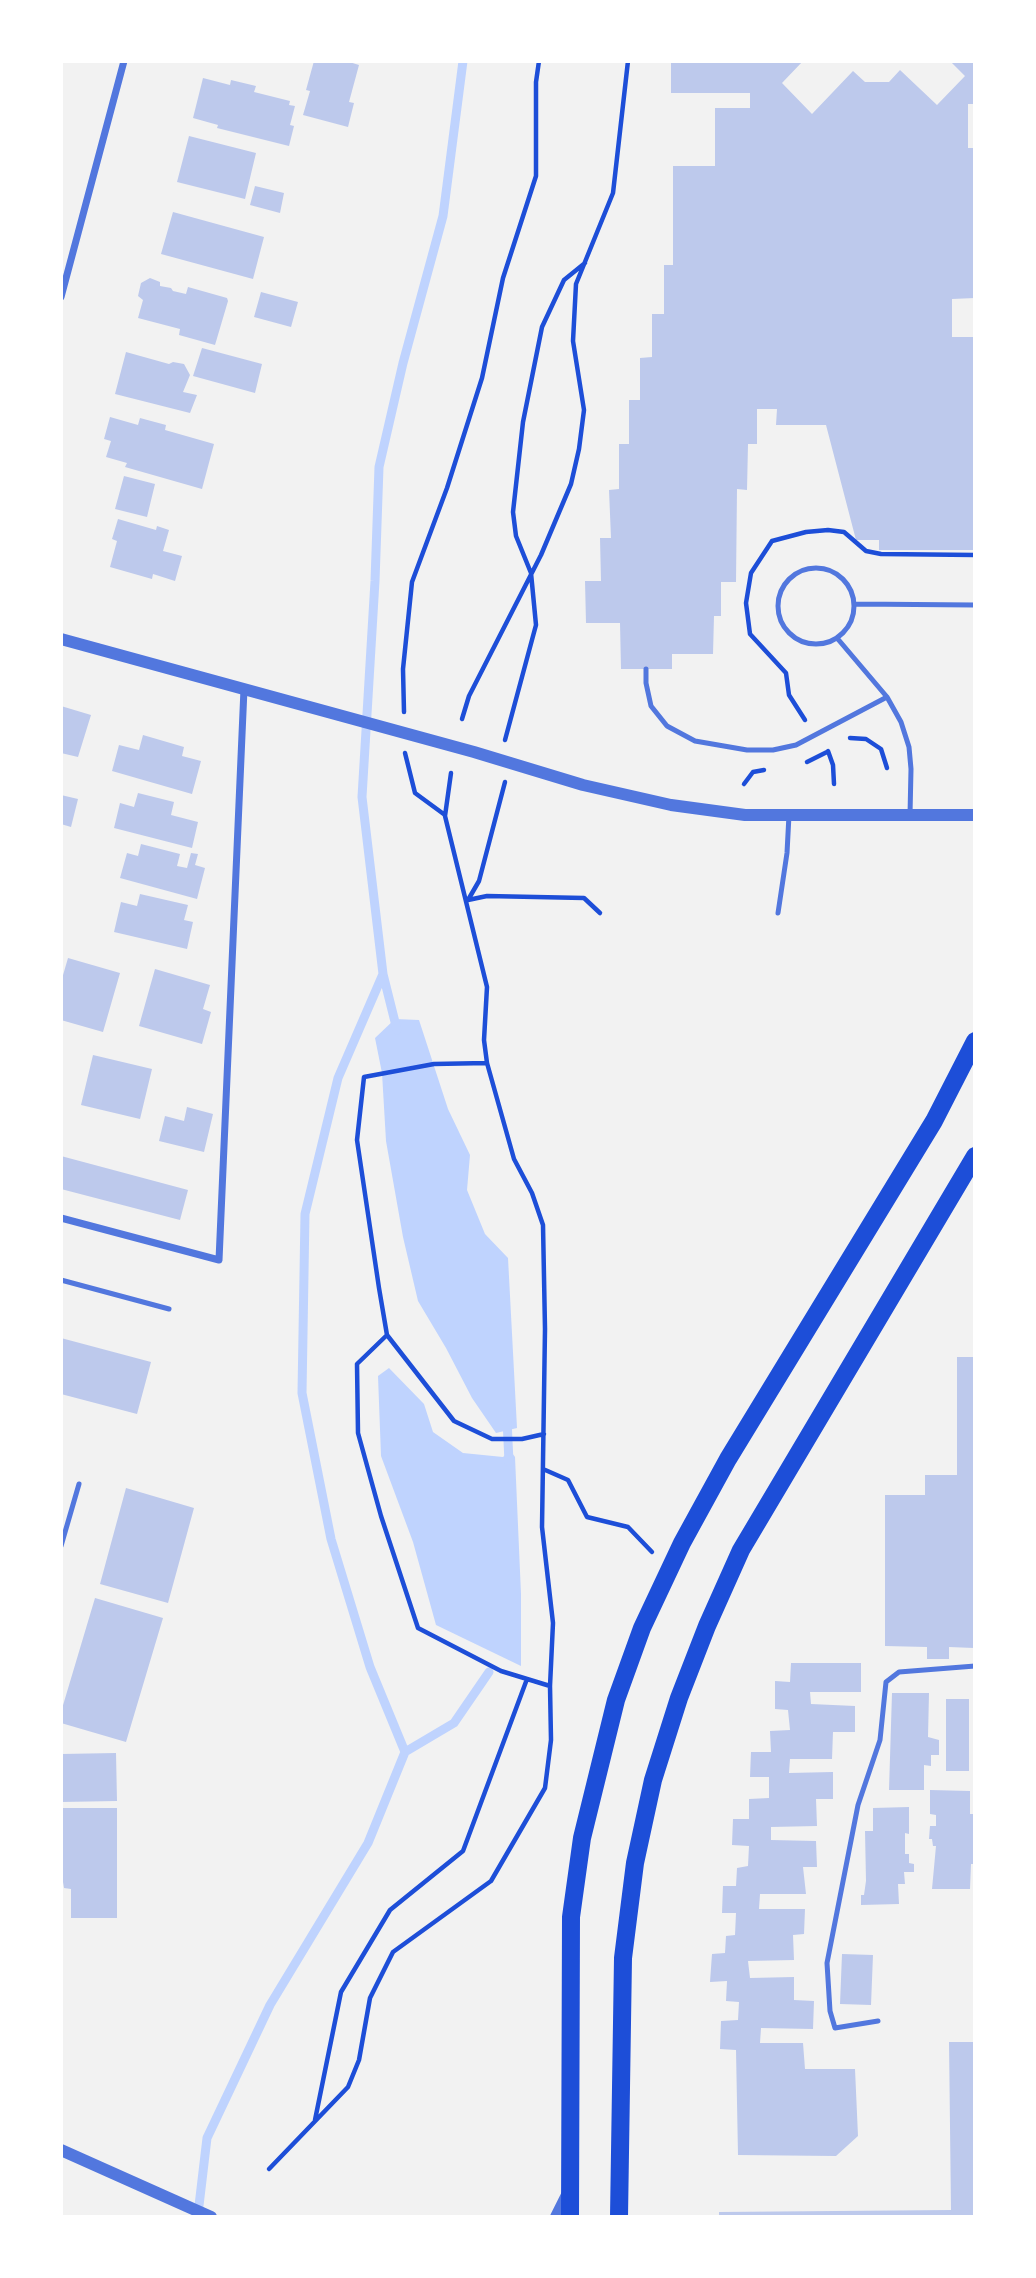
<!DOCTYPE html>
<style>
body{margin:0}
#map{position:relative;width:1036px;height:2278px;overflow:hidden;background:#f2f2f2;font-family:Lora,serif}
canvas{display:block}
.frame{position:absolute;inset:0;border:63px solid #fff;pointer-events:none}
</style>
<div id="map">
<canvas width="1036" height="2278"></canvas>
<div class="frame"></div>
</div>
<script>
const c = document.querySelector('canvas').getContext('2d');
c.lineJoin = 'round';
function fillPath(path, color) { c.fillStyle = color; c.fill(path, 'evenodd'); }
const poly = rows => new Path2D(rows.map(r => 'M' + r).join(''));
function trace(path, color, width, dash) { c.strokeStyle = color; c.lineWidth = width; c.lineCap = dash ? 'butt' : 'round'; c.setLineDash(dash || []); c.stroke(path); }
fillPath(poly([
 [395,1019,419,1020,448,1109,470,1155,467,1190,485,1234,508,1258,517,1428,496,1433,472,1398,446,1348,418,1301,403,1237,386,1141,382,1073,375,1038],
 [389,1368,424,1404,433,1432,463,1453,503,1457,510,1450,515,1457,521,1594,521,1666,436,1625,413,1542,381,1456,378,1376]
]), '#bfd3fe');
trace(poly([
 [383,974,397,1030],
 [507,1420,509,1462],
 [405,1752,454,1723,489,1672],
 [198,2214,207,2138,270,2005,368,1843,405,1752,370,1667,331,1539,302,1393,305,1214,338,1078,383,974,362,797,375,581,379,467,403,363,443,216,463,61]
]), '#bfd3fe', 9);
fillPath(poly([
 [314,61,346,61,359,65,349,102,354,103,348,127,303,115,310,91,306,90],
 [671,61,803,61,782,83,812,114,853,71,865,82,889,82,900,70,937,105,965,76,950,61,975,61,975,104,968,104,968,148,975,148,975,298,952,299,952,337,975,337,975,540,973,550,879,550,879,540,856,540,826,425,776,425,777,409,757,409,757,444,748,444,747,490,737,489,736,582,721,582,721,616,714,616,713,654,672,654,672,669,621,669,620,623,586,623,585,581,601,581,600,538,611,538,609,490,619,489,619,444,629,444,629,400,640,400,640,358,652,357,652,314,664,314,664,265,673,265,673,166,715,166,715,108,750,108,750,93,671,93],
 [203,78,230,85,231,80,256,86,254,92,290,101,289,105,295,106,290,125,294,126,289,146,217,128,218,125,193,118],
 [189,136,256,153,245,199,177,182],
 [255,186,284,193,280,213,250,205],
 [173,212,264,237,253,279,161,254],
 [150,278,160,282,160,286,171,288,173,291,186,294,188,287,227,298,228,301,215,345,179,335,180,329,138,318,143,300,138,296,141,283],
 [261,292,298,302,291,327,254,317],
 [202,348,262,364,255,393,193,376],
 [126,352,169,364,173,362,184,364,190,375,183,392,197,395,190,413,115,394],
 [110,417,138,425,140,418,166,425,165,430,214,444,202,489,125,467,127,463,106,457,111,441,104,439],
 [124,476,155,484,147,517,115,509],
 [118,519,156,530,157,526,169,530,163,551,182,556,175,581,153,574,152,579,110,567,117,541,112,539],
 [61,706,91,715,78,757,61,753],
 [143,735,184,747,182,756,201,761,192,794,112,771,119,745,139,750],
 [138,793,174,802,171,815,198,822,192,848,114,828,120,803,134,807],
 [61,795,78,799,71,827,61,824],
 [141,844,180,854,177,866,187,868,191,853,198,854,195,865,205,868,197,899,120,878,127,853,138,856],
 [140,894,188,905,184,920,193,922,187,949,114,932,121,902,137,906],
 [68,958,120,973,103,1032,61,1020,61,982],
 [155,969,210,985,203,1009,211,1012,202,1044,139,1026],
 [93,1055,152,1069,140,1119,81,1105],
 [187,1107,213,1114,204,1152,159,1141,165,1116,184,1121],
 [61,1156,188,1190,180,1220,61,1189],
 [61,1338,151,1362,137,1414,61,1394],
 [957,1357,975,1357,974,1648,949,1647,949,1659,927,1659,927,1647,885,1646,885,1495,925,1495,925,1475,957,1475],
 [126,1488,194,1508,168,1603,100,1584],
 [95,1598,163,1618,126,1742,61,1723,61,1712],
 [791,1663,861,1663,861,1692,810,1692,811,1704,855,1706,855,1732,833,1732,832,1759,790,1759,789,1773,833,1772,833,1799,816,1799,817,1826,771,1827,771,1840,816,1841,817,1867,803,1867,806,1894,760,1894,759,1909,805,1909,804,1934,793,1935,794,1960,748,1961,750,1978,794,1977,794,2000,814,2001,813,2029,761,2028,760,2043,803,2043,805,2069,855,2069,858,2136,836,2156,738,2155,736,2050,720,2049,721,2021,738,2020,739,2002,726,2001,727,1981,710,1982,712,1954,725,1953,726,1936,735,1935,736,1913,722,1913,723,1886,736,1886,737,1868,748,1866,749,1846,732,1845,733,1819,749,1819,749,1799,769,1798,769,1777,750,1777,751,1752,771,1752,770,1731,790,1730,788,1710,775,1709,775,1681,790,1682],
 [892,1693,929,1693,928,1737,939,1740,939,1755,931,1755,931,1766,924,1765,924,1790,889,1790],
 [946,1699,969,1699,969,1771,946,1771],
 [116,1753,117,1801,61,1802,61,1754],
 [930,1790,970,1791,970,1814,974,1814,973,1864,971,1864,970,1889,932,1889,936,1846,933,1846,932,1839,929,1839,930,1826,936,1826,936,1815,930,1814],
 [909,1807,909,1834,905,1833,905,1854,909,1854,909,1863,914,1864,914,1872,904,1872,905,1884,898,1884,899,1904,861,1905,861,1895,864,1895,866,1881,865,1831,873,1831,873,1808],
 [61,1808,117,1808,117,1918,71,1918,71,1889,64,1888,63,1882,61,1882],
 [842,1954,873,1955,871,2005,840,2004],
 [949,2042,975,2042,975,2217,719,2217,719,2212,951,2210]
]), '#bdc9ec');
trace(poly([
 [404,712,403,669,412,582,447,488,482,378,503,278,536,176,536,82,539,61],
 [462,719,469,696,541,555,571,484,579,449,584,410,573,341,576,284,613,193,628,61],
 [805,720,789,695,786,673,750,634,746,603,751,573,772,541,806,532,828,530,844,532,866,551,881,554,975,555],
 [850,738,866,739,881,749,887,768],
 [505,740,536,625,531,573,516,536,513,512,523,422,542,327,564,280,585,263],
 [828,751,833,765,834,784],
 [405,753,415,793,445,815],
 [807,762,827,752],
 [744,784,753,772,764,770],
 [468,900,487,896,584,898,600,913],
 [468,900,479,881,505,782],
 [487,1063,434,1064,364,1077,357,1140,379,1288,387,1335,454,1421,492,1439,522,1439,544,1434],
 [387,1335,357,1364,358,1433,381,1516,418,1628,501,1671,550,1686],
 [543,1469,568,1480,587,1517,628,1527,652,1552],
 [315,2120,341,1992,390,1910,463,1851,527,1679],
 [269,2169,348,2087,359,2060,370,1998,393,1952,491,1881,545,1788,551,1740,550,1686,553,1623,542,1527,545,1329,543,1225,532,1193,514,1159,487,1063,484,1040,487,987,445,816,451,773]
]), '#1d4ed8', 4.5);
trace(poly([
 '778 606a38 38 0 1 1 76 0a38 38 0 1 1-76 0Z',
 [855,604,975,605],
 [837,638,887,697,901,722,909,747,911,769,910,815],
 [646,669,646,683,651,706,667,726,695,741,747,750,773,750,796,745,887,697],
 [778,913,787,853,789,815],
 [61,1280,169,1309],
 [61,1546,79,1484],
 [878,2021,835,2028,830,2011,827,1963,858,1805,880,1740,886,1682,899,1672,975,1666]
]), '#5277de', 5);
trace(poly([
 [61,297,124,61],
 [61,1218,219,1260,244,689]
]), '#5277de', 7);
trace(poly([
 [61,639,474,752,583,785,671,805,745,815,975,815],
 [61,2150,211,2217],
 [556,2217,568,2193]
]), '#5277de', 12);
trace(poly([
 [570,2217,571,1917,582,1838,616,1700,642,1628,682,1543,728,1459,934,1121,975,1041],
 [619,2217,623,1958,635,1863,653,1780,679,1698,707,1626,741,1550,975,1156]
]), '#1d4ed8', 18);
</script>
